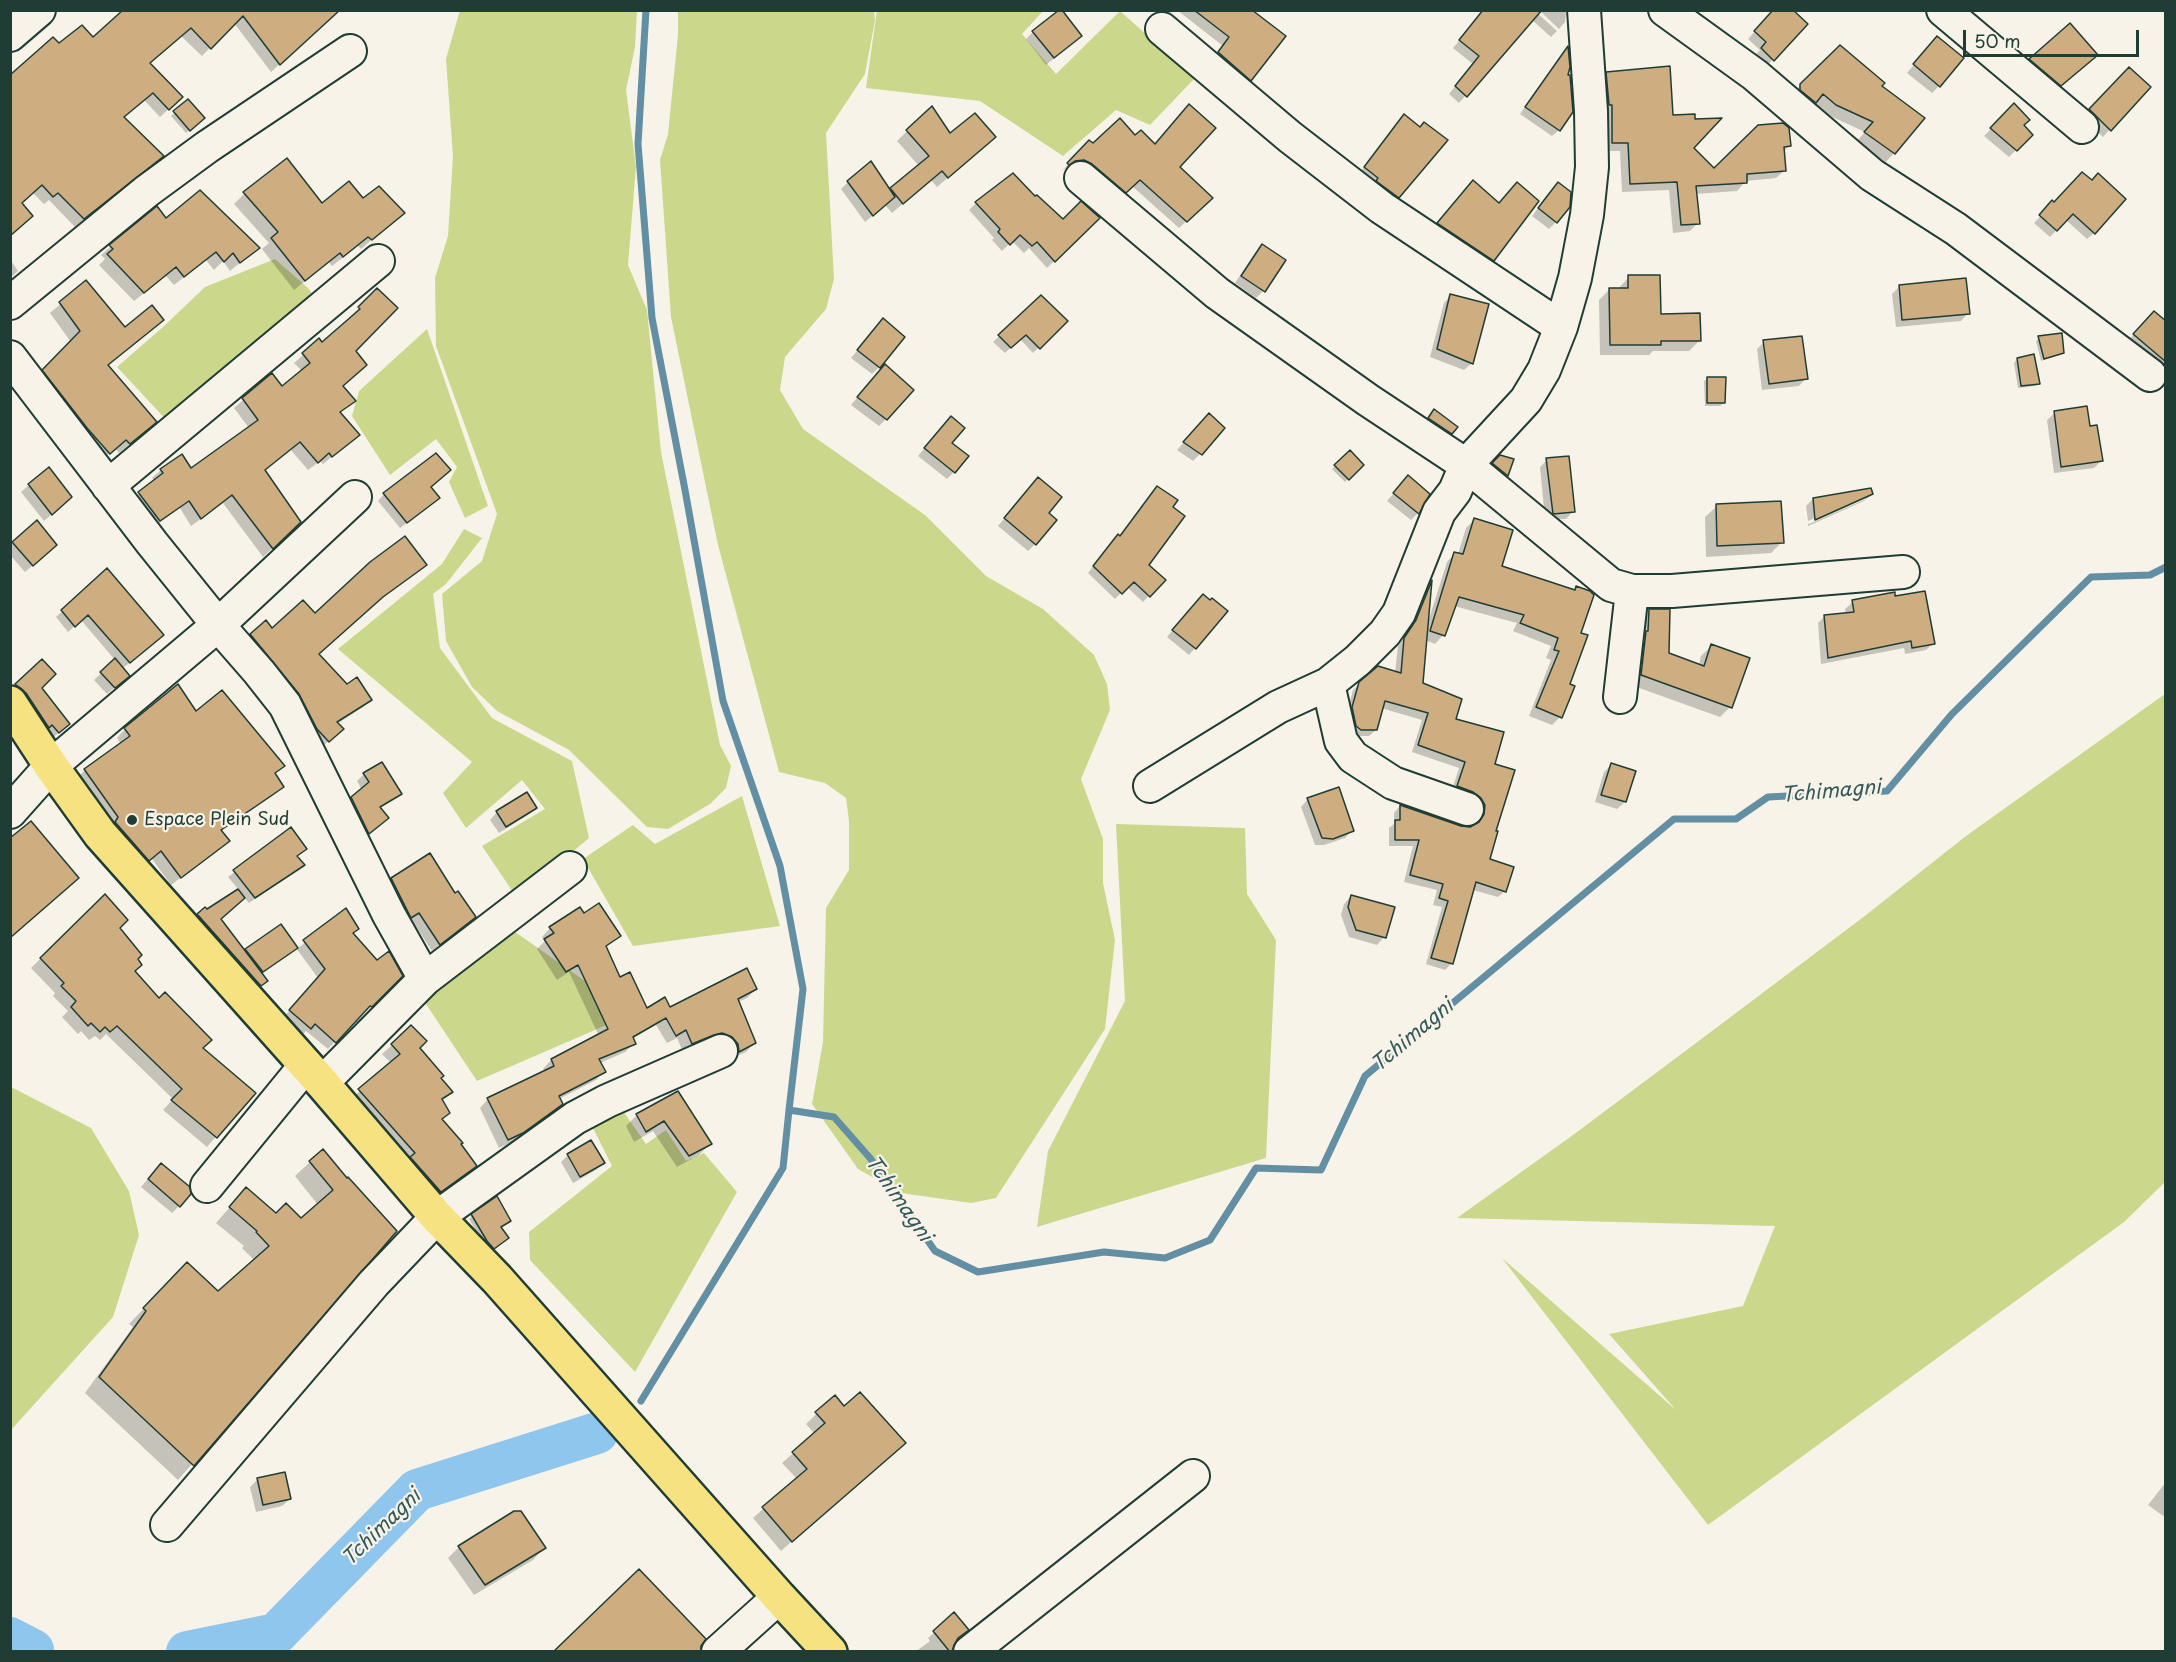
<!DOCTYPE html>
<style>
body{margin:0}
#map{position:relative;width:2176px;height:1662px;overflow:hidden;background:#f7f3e8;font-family:"Playpen Sans",sans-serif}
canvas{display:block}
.frame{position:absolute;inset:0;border:12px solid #1f3d34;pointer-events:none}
.scale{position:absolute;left:1963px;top:30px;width:176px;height:27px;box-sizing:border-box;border:3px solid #1f3d34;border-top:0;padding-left:8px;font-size:18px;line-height:21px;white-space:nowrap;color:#1f3d34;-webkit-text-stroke:4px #f7f3e8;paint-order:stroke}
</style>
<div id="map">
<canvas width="2176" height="1662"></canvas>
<div class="frame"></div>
<div class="scale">50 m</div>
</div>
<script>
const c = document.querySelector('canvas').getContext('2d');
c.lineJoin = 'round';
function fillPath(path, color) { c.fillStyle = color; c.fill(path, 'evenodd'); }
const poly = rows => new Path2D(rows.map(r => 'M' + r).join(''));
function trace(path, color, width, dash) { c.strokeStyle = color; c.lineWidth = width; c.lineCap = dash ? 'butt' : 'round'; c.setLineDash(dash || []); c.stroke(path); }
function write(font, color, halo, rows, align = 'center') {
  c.font = font + ' "Playpen Sans",sans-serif'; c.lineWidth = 4.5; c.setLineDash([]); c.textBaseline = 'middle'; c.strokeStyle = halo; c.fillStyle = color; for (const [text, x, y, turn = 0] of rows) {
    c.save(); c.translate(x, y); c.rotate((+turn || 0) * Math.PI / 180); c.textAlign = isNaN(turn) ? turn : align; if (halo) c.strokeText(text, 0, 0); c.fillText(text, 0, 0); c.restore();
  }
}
fillPath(poly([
 [460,10,637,11,635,47,626,90,636,167,628,265,647,310,661,452,720,745,731,766,726,788,710,804,668,829,647,827,569,750,497,711,472,687,446,641,442,594,482,561,497,514,436,346,435,278,448,236,453,156,446,59],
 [877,10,1043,11,1022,34,1056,74,1120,11,1195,78,1150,125,1116,110,1063,156,980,101,866,88],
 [678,11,874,11,875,20,865,74,826,133,834,279,826,309,785,357,780,390,803,429,925,515,986,576,1043,609,1094,655,1107,684,1110,710,1081,779,1103,839,1103,883,1115,940,1105,1029,996,1198,971,1203,901,1193,858,1169,812,1104,823,1042,826,908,849,870,849,821,846,798,825,783,779,772,718,545,671,317,660,160,668,134,678,35],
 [275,259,308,288,318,302,171,425,117,367,163,327,205,287],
 [427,329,488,506,465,518,449,482,457,467,436,439,390,475,352,416,359,391],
 [464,529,482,538,446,584,433,594,440,648,492,718,572,761,589,838,517,898,482,846,545,809,522,780,466,828,443,793,472,762,338,649,442,564],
 [2165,694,2165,1182,2124,1222,1708,1525,1502,1258,1676,1410,1609,1334,1743,1306,1775,1226,1457,1218,1573,1135,1708,1034,1866,915,1966,836],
 [742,796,780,926,633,946,583,859,633,825,655,844],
 [1116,824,1245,828,1247,894,1276,940,1266,1158,1037,1227,1048,1151,1125,1001],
 [508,927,632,1014,477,1081,420,995],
 [11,1087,91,1128,129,1191,139,1235,113,1317,11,1430],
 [623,1111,646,1144,666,1130,686,1161,704,1153,737,1192,635,1372,530,1260,529,1232,612,1166,591,1124]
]), '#cbd88c');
fillPath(poly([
 [125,10,338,10,271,72,234,23,202,56,181,36,149,64,181,97,160,117,144,100,123,118,162,156,75,227,49,200,44,204,33,193,21,203,10,235,10,71,13,74,58,45,93,39],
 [1164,10,1174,10,1169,15],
 [1177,10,1250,10,1250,80,1243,88,1211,61,1223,46],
 [1534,10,1557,31,1551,37,1532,20,1459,103,1449,94,1473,64,1453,48,1484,11],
 [1539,10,1566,10,1565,22,1559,29],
 [1774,10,1773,59,1766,67,1754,56,1760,50,1748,39],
 [2070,25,2088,62,2053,92,2023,67],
 [1033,32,1080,36,1046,65,1026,39],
 [1930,46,1939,86,1932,93,1907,73],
 [1840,47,1879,86,1894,153,1885,163,1856,142,1865,132,1826,114,1813,103,1805,112,1791,95],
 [1562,55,1566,76,1559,130,1552,136,1520,114],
 [2129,69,2149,87,2103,137,2083,118],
 [1607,73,1672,117,1692,148,1714,170,1758,126,1789,146,1783,152,1785,170,1776,178,1746,181,1737,191,1695,194,1698,223,1690,231,1673,233,1669,190,1622,192,1620,151,1604,151,1599,82],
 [188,101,203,118,186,133,171,116],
 [2014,106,2022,125,2031,135,2009,157,1984,136],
 [1404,116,1398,197,1391,204,1358,175],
 [907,131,950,135,983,148,937,187,931,180,892,213,885,205,865,222,841,189,848,182,889,191,919,166,897,141],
 [1135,137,1178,167,1204,205,1179,228,1132,186,1119,198,1076,166,1067,167,1062,171,1089,142,1093,145],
 [2076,180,2094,233,2087,239,2066,220,2050,237,2034,223],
 [1466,189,1493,260,1486,267,1431,230],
 [1551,191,1556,222,1549,229,1532,216],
 [244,194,322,205,363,200,403,213,361,249,358,246,332,266,329,262,294,290,262,249,269,243,234,204],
 [1035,199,1063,222,1098,218,1047,268,1029,248,1024,253,1012,241,1002,251,992,240,994,238,969,210,976,203],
 [156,208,166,220,258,248,230,271,223,261,214,270,206,260,174,285,166,276,134,301,99,265,105,259,101,255],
 [1262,246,1263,291,1256,298,1235,283,1255,253],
 [10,259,18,271,10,278],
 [1629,277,1659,315,1700,340,1689,351,1653,351,1649,355,1600,355,1599,300,1610,289,1618,289],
 [86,282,124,329,162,319,107,366,145,432,119,453,115,448,99,463,33,381,71,342,50,313],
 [1900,286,1968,313,1961,321,1896,327,1892,294],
 [377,290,341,386,354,401,339,413,349,443,323,464,320,461,308,470,290,449,264,471,291,531,263,557,223,503,191,526,180,508,151,529,131,501,155,482,152,478,161,470,191,470,249,428,234,408,272,375,281,388,302,371,294,363,319,341,322,344,352,318,351,316],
 [1451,295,1472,363,1464,370,1430,357,1444,303],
 [1041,297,1066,321,1033,353,1020,339,1005,353,993,342],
 [883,320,879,367,872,374,851,358],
 [2147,320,2166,323,2166,368,2161,372,2127,342],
 [2039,338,2063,352,2059,355,2041,361,2036,341],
 [1764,342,1806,378,1799,386,1762,390,1757,349],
 [2017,359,2039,383,2036,386,2018,388,2014,363],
 [878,373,886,419,879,426,851,405],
 [1708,378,1724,403,1720,406,1705,406,1704,381],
 [2055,413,2088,428,2101,461,2094,468,2054,473,2047,420],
 [1431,414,1451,433,1448,437,1426,422],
 [1202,422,1200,454,1193,461,1177,450],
 [944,425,954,472,947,479,918,456],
 [1350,453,1362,465,1345,482,1332,469],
 [1500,457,1512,460,1504,478,1490,467],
 [1547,460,1573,511,1566,519,1545,519,1540,467],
 [29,485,63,505,44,521,21,492],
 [1401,485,1428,494,1418,513,1411,520,1387,501],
 [1031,486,1047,514,1035,544,1028,551,998,526],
 [430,487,431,505,400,528,378,501,384,494],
 [1872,494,1864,501,1808,526,1808,523,1809,524,1866,499,1866,496,1808,521,1806,506,1813,499],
 [1717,506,1782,542,1771,553,1706,557,1705,517],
 [1474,520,1500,567,1573,591,1576,588,1579,634,1560,717,1552,725,1529,716,1551,660,1546,658,1551,646,1513,631,1517,623,1454,606,1443,635,1435,644,1425,640,1421,684,1493,765,1494,832,1488,860,1505,891,1498,897,1473,890,1452,963,1445,970,1426,964,1442,907,1433,905,1437,890,1404,882,1413,846,1389,846,1389,828,1394,824,1394,813,1400,806,1461,827,1470,828,1478,822,1478,812,1451,793,1459,768,1412,752,1422,720,1381,708,1376,730,1369,736,1354,736,1346,715,1353,690,1360,683,1395,673,1398,646,1409,628,1425,588,1430,584,1428,622,1447,562,1455,553,1458,554,1466,528],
 [1424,594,1424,602,1414,627,1411,626],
 [37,522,47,553,25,572,10,555,10,546],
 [1112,542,1147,565,1164,580,1143,602,1127,587,1115,599,1088,573],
 [425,565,374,604,318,654,347,686,370,700,363,707,337,724,335,735,321,748,244,642,266,622,272,630,314,615],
 [106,570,155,642,122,669,120,683,107,694,94,680,115,660,81,620,68,632,56,617],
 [1894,598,1933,643,1926,650,1905,654,1904,648,1821,664,1818,623,1825,616,1846,614,1845,609,1853,602],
 [1197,602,1226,611,1189,655,1167,637],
 [1649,610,1667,654,1699,665,1701,656,1711,646,1748,659,1730,707,1720,717,1631,685,1639,620],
 [42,662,40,688,61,731,51,739,10,691],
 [195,713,283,766,274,774,282,787,274,795,220,832,219,849,171,885,152,859,140,869,76,779,85,770,121,744,117,738,125,729],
 [1611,765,1625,802,1617,809,1595,802,1604,772],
 [364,774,400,794,379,809,379,825,361,840,344,806,362,790,357,781],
 [1308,799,1352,830,1345,838,1324,845,1315,845,1301,807],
 [536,808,528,815,499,833,490,820,497,812],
 [291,830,305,849,296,857,303,865,249,903,244,897,219,920,244,951,280,926,297,949,346,910,357,929,352,934,377,962,388,953,401,976,363,1014,362,1013,328,1049,306,1031,302,1035,283,1018,318,978,296,948,262,974,266,980,254,991,192,921,205,909,207,911,239,890,228,877],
 [392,879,455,895,474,917,432,951,411,919,404,924,384,886],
 [105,896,118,928,136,959,133,972,202,1049,254,1093,207,1147,163,1110,173,1099,106,1034,100,1040,95,1036,89,1040,81,1031,78,1034,62,1017,68,1011,53,996,55,993,31,968],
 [1351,896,1384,937,1377,945,1349,937,1341,915,1344,904],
 [583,915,619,936,605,948,620,979,646,1010,670,1009,756,989,747,998,738,1002,754,1043,746,1052,730,1059,683,1052,677,1038,667,1043,656,1025,632,1039,634,1043,625,1052,600,1063,604,1071,596,1080,559,1099,561,1104,552,1113,512,1142,499,1148,480,1108,488,1099,545,1072,543,1069,551,1060,599,1036,569,972,557,980,537,949,545,941,542,937,550,928],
 [392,1045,418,1048,451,1092,441,1101,441,1120,475,1166,466,1175,431,1200,350,1100,391,1063,382,1054],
 [678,1093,710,1144,699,1155,677,1167,653,1131,634,1142,626,1126,637,1115],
 [568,1155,603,1163,596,1170,573,1183,561,1162],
 [310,1162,346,1180,395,1231,178,1480,85,1393,133,1327,129,1324,173,1278,218,1293,255,1261,242,1248,244,1246,216,1223,246,1189,276,1215,301,1220,318,1205,295,1176],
 [154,1172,179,1206,172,1213,141,1187],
 [472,1216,509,1221,500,1228,504,1241,490,1251,484,1244,469,1219],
 [834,1397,893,1453,781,1551,753,1518,797,1479,782,1463,815,1434,806,1424],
 [258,1479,290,1499,282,1506,256,1512,250,1487],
 [2166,1482,2166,1518,2148,1505],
 [459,1547,544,1548,533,1560,474,1595,448,1558],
 [954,1615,967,1630,952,1644,951,1652,948,1650,946,1652,915,1652,930,1641,928,1638]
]), '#0003');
trace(poly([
 [646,10,638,144,652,318,685,490,723,701,780,866,803,989,789,1110],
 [641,1401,783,1168,789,1110,834,1117,870,1158,935,1251,978,1272,1104,1252,1165,1258,1210,1240,1256,1168,1321,1170,1365,1076,1674,819,1736,819,1768,797,1887,791,1952,714,2091,577,2150,575,2166,567]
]), '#628fa3', 7);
trace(poly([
 [10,1638,33,1650],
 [187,1652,276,1634,417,1490,597,1433]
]), '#8fc6ed', 42);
const building = poly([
 [123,10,340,10,280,65,243,16,211,49,191,28,150,63,183,97,169,110,153,93,124,117,164,156,84,219,58,193,53,197,42,185,22,203,33,216,10,236,10,75,53,37,59,43,82,25,93,37,123,10],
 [1059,10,1062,10,1082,36,1054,58,1032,31,1059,10],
 [1194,10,1252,10,1286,36,1251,81,1218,52,1229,37,1194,10],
 [1483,10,1542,10,1467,97,1455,86,1479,56,1459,40,1483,10],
 [1773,10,1793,10,1808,24,1774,61,1761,48,1766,42,1754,31,1773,10],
 [2070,23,2098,55,2061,86,2029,59,2070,23],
 [1937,36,1964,58,1940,87,1913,64,1937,36],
 [1840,45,1885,83,1882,86,1925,118,1895,154,1864,132,1873,122,1836,105,1823,94,1816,103,1800,90,1800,84,1840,45],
 [1568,46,1570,67,1568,75,1570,75,1573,112,1560,131,1525,107,1568,46],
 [1670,66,1673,115,1695,114,1695,119,1722,118,1694,148,1714,168,1758,125,1783,123,1789,128,1791,146,1784,147,1786,171,1747,174,1747,183,1696,186,1700,224,1681,225,1677,182,1630,184,1628,143,1612,143,1612,105,1609,105,1606,72,1670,66],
 [2129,67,2151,87,2111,131,2089,109,2129,67],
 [188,99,205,118,190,131,173,111,188,99],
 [2014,103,2030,120,2024,125,2033,135,2017,151,1990,128,2014,103],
 [1189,104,1216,128,1180,167,1213,198,1187,222,1140,180,1126,193,1092,164,1084,160,1075,161,1069,165,1067,163,1089,140,1093,143,1120,118,1135,135,1141,130,1155,144,1189,104],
 [932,106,950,133,975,113,996,137,948,178,942,171,903,204,890,188,929,156,906,130,932,106],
 [1404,114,1420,127,1424,122,1448,140,1399,198,1376,181,1378,178,1364,167,1404,114],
 [287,158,322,203,349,181,363,198,379,186,405,213,372,240,368,237,343,257,340,253,305,281,271,238,278,232,243,192,287,158],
 [871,161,895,197,873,216,847,181,871,161],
 [2082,172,2092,180,2098,173,2126,199,2095,234,2073,214,2057,231,2039,215,2052,200,2054,202,2082,172],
 [1013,173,1035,196,1037,195,1063,219,1081,201,1100,218,1055,262,1037,242,1032,246,1020,235,1010,245,998,232,1000,229,975,202,1013,173],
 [1473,180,1499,203,1517,182,1539,201,1494,261,1437,223,1473,180],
 [1558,182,1571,192,1570,207,1557,223,1538,208,1558,182],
 [200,190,260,248,240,263,233,253,224,262,216,252,184,277,176,267,144,293,107,254,113,249,109,245,157,206,166,218,200,190],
 [1262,244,1286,260,1265,292,1241,276,1262,244],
 [1628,275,1660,275,1661,314,1700,313,1701,341,1661,341,1661,345,1610,345,1609,288,1628,288,1628,275],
 [1966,278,1970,314,1902,320,1899,285,1966,278],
 [86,280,125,327,152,305,164,320,108,365,157,422,130,444,126,440,110,454,87,428,42,370,80,331,59,302,86,280],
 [377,288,398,308,356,351,367,365,343,386,356,401,340,412,360,435,332,457,329,453,318,463,300,442,265,470,301,522,273,549,232,495,201,519,189,501,160,521,138,492,163,473,160,469,182,454,191,468,258,420,242,398,272,373,282,386,310,363,302,353,319,338,322,342,360,309,358,307,377,288],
 [1450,294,1489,304,1473,364,1437,349,1450,294],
 [1041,295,1068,321,1040,349,1026,335,1011,348,998,335,1041,295],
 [2154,311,2166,321,2166,362,2133,334,2154,311],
 [883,318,905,337,880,368,857,350,883,318],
 [2062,333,2064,353,2044,359,2038,336,2062,333],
 [1802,336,1808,379,1769,384,1763,340,1802,336],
 [2034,354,2040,384,2021,386,2017,358,2034,354],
 [885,364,914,390,887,420,857,397,885,364],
 [1707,377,1726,377,1725,403,1707,403,1707,377],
 [2087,406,2090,426,2097,425,2103,461,2061,467,2054,411,2087,406],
 [1434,409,1458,427,1452,434,1428,418,1434,409],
 [1209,413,1225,428,1202,455,1183,442,1209,413],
 [951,416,965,428,952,443,969,456,955,473,924,448,951,416],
 [1350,450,1364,465,1349,480,1334,465,1350,450],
 [436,453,451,470,431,487,440,498,407,523,383,493,436,453],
 [1500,455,1514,459,1508,476,1492,463,1500,455],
 [1569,456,1575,512,1553,514,1546,458,1569,456],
 [49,467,72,497,52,515,28,484,49,467],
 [1408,475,1430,494,1419,514,1393,493,1408,475],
 [1038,477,1062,497,1049,513,1057,520,1036,545,1004,518,1038,477],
 [1157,486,1178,500,1173,507,1185,516,1149,565,1166,580,1150,597,1134,582,1122,594,1093,566,1118,534,1120,536,1157,486],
 [1871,488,1873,494,1815,520,1813,498,1871,488],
 [1781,501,1784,543,1717,546,1716,504,1781,501],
 [1474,518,1513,530,1502,566,1575,590,1576,586,1590,591,1594,595,1581,633,1588,635,1570,684,1575,686,1562,718,1536,707,1559,651,1554,650,1558,638,1520,623,1524,615,1459,597,1445,636,1430,631,1454,552,1463,554,1474,518],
 [37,520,57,545,33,566,12,542,37,520],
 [405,536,427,565,383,597,319,654,347,684,357,677,372,700,337,722,344,729,329,742,317,729,299,694,250,634,266,620,272,628,303,600,315,613,370,562,405,536],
 [107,568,164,635,130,663,88,615,75,627,61,610,107,568],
 [1432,580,1423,683,1462,699,1456,719,1504,732,1495,764,1515,770,1496,831,1498,831,1490,859,1514,867,1506,892,1476,882,1453,964,1431,958,1448,901,1439,898,1443,884,1410,875,1419,840,1395,840,1395,820,1400,820,1400,805,1461,826,1470,827,1479,822,1484,814,1485,805,1481,798,1473,792,1457,786,1465,762,1418,745,1428,713,1385,701,1377,730,1361,730,1356,726,1352,707,1359,682,1378,666,1401,673,1404,638,1416,620,1432,580],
 [1925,591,1935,644,1912,648,1911,641,1828,658,1824,615,1854,612,1852,600,1895,592,1895,596,1925,591],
 [1203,594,1210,600,1212,598,1228,611,1196,649,1172,630,1203,594],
 [1649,609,1670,609,1669,653,1704,666,1711,644,1750,658,1732,708,1641,675,1646,631,1648,631,1649,609],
 [115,658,130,676,115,688,100,672,115,658],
 [42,659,56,674,42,688,70,724,59,733,52,725,49,728,26,693,15,684,42,659],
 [178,684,196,711,222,690,285,766,275,773,284,787,221,830,230,841,181,878,161,851,149,861,115,822,118,817,84,769,130,736,124,728,178,684],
 [382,762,402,794,380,807,389,818,369,834,351,797,369,782,363,773,382,762],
 [1611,763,1636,771,1626,802,1601,795,1611,763],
 [1339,787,1354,831,1333,839,1322,838,1307,798,1339,787],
 [527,792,537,808,506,827,496,811,527,792],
 [31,821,79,878,10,938,10,838,31,821],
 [291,827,307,849,297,856,305,865,255,898,233,870,291,827],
 [430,853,455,893,458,891,476,917,440,945,419,913,411,918,391,878,430,853],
 [238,889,245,898,221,919,268,981,261,986,197,914,205,907,207,909,238,889],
 [105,894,128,920,120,928,142,955,138,959,142,965,135,971,159,998,165,992,212,1040,203,1048,256,1093,217,1138,171,1100,182,1089,117,1026,110,1032,105,1027,100,1032,91,1023,88,1026,71,1007,76,1001,61,986,64,983,40,958,105,894],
 [1351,895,1395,907,1386,938,1356,930,1348,907,1351,895],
 [599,903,621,936,606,946,620,977,630,972,647,1008,665,997,670,1007,747,968,757,989,738,999,756,1043,739,1052,738,1044,732,1037,722,1033,714,1035,692,1044,686,1030,676,1036,666,1018,633,1037,636,1044,599,1059,606,1072,559,1096,563,1104,523,1133,508,1140,487,1098,554,1066,551,1059,608,1029,578,965,566,972,544,939,554,933,549,927,580,907,584,913,599,903],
 [346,908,359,929,353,933,377,960,389,951,403,976,372,1007,370,1006,336,1043,315,1024,311,1029,289,1010,325,969,303,940,346,908],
 [281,924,298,948,263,972,245,949,281,924],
 [411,1025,427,1041,420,1048,444,1076,441,1078,453,1092,442,1099,450,1113,442,1119,463,1143,461,1144,477,1166,441,1192,410,1157,415,1153,358,1089,400,1054,391,1044,411,1025],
 [678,1091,712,1144,689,1156,664,1121,646,1132,636,1114,678,1091],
 [591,1140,605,1163,580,1177,567,1154,591,1140],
 [323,1149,347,1178,348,1177,397,1231,194,1466,99,1377,146,1311,143,1308,187,1262,218,1291,269,1246,256,1232,257,1231,229,1207,246,1187,276,1213,286,1203,301,1218,333,1190,309,1161,323,1149],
 [161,1163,190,1187,191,1194,180,1207,148,1179,161,1163],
 [497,1196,511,1221,501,1227,509,1238,494,1249,487,1241,471,1214,497,1196],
 [860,1392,906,1443,792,1542,762,1507,807,1469,792,1452,825,1423,815,1412,835,1395,844,1406,860,1392],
 [285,1472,291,1499,263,1505,257,1478,285,1472],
 [514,1511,521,1511,546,1548,485,1585,458,1546,514,1511],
 [639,1569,706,1639,701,1646,701,1652,553,1652,639,1569],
 [954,1612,969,1630,958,1638,954,1645,952,1652,950,1652,933,1631,954,1612]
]);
fillPath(building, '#cead81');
trace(building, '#1f3d34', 1.5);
const minor = poly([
 [1665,10,1755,75,1872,175,1956,229,2150,375],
 [1943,10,2082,127],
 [1162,29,1290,137,1382,208,1561,327],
 [10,35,39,10],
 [1081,178,1217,293,1368,400,1466,465,1611,585,1632,591,1672,591,1903,572],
 [10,303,147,191,207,147,350,51],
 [10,357,152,543,218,625,259,672,285,705,389,915,425,979],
 [108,486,378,261],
 [1328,684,1341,741,1353,757,1393,783,1467,809],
 [1620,697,1632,591],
 [1150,786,1278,707,1328,684,1358,660,1385,633,1399,613,1439,512,1455,491,1466,465,1526,400,1544,370,1561,327,1575,278,1587,215,1592,167,1591,111,1584,10],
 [10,812,51,766,218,625,355,497],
 [322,1083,425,979,570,868],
 [207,1186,306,1065],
 [167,1525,374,1283,437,1217,575,1118,607,1101,721,1051],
 [718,1652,779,1597],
 [970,1652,1193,1476]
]);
const highway = poly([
 [10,703,51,766,100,834,322,1083,437,1217,497,1279,779,1597,830,1652]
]);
trace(minor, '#1f3d34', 36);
trace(highway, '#1f3d34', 38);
trace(minor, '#f7f3e8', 32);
trace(highway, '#f7e281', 33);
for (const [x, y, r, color] of [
 [132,820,6,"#1f3d34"]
]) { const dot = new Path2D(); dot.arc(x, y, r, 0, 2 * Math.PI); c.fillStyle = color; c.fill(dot); trace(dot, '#f7f3e8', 2); }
write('18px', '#1f3d34', '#f7f3e8', [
 ["Espace Plein Sud",144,820]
], 'left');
write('italic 20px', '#355859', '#f7f3e8', [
 ["Tchimagni",1831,792,-5],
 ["Tchimagni",1413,1036,-40],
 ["Tchimagni",898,1199,55],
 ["Tchimagni",382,1528,-44]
]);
</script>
